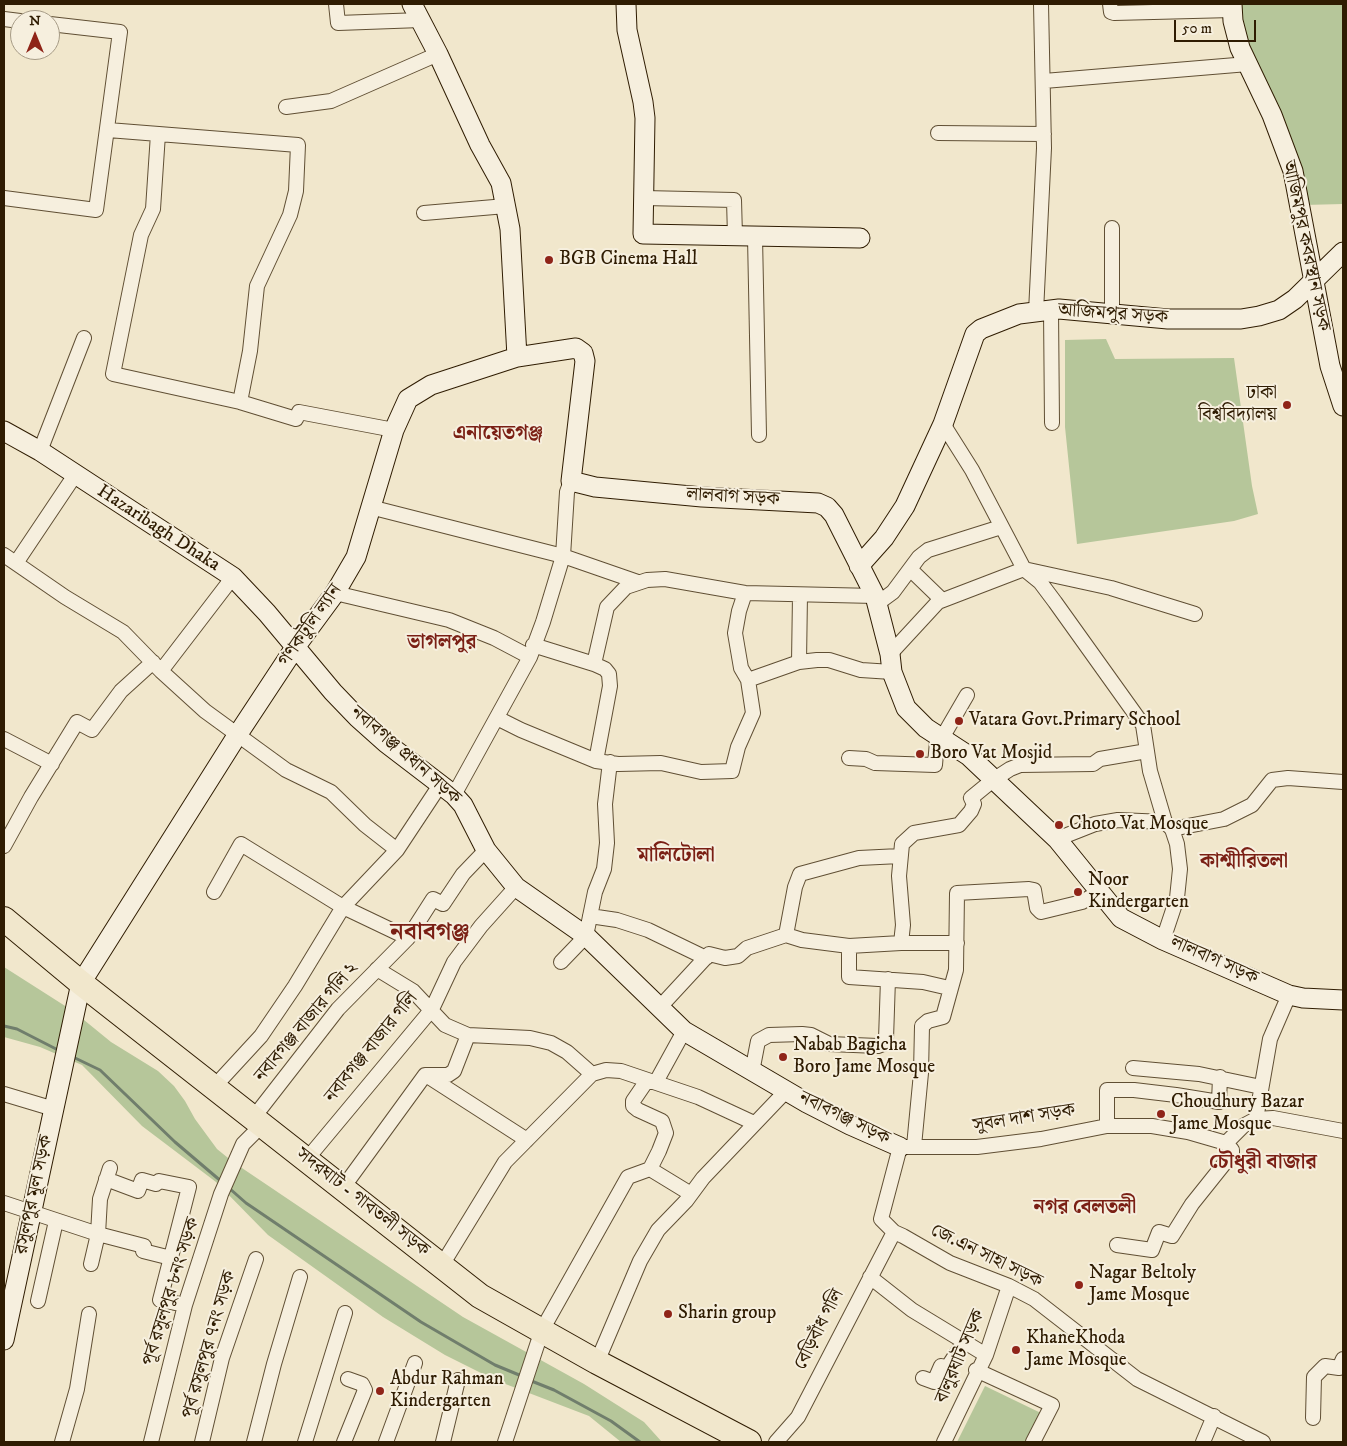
<!DOCTYPE html>
<meta charset="utf-8">
<style>
body{margin:0}
#map{position:relative;width:1347px;height:1446px;overflow:hidden;background:#f1e7cc;font-family:"IM FELL DW Pica",serif}
canvas{display:block}
.frame{position:absolute;inset:0;border:5px solid #2f1c02;pointer-events:none}
.north{position:absolute;left:10px;top:10px;width:50px;height:50px;box-sizing:border-box;background:#f6efde;border:1px solid #a69b86;border-radius:50%;rotate:0deg;font-size:14px;font-weight:700;line-height:20px;text-align:center;color:#2f1c02}
.north::after{content:'';display:block;margin:auto;width:18px;height:22px;background:#8f2418;clip-path:polygon(50% 0,100% 100%,50% 72%,0 100%)}
.scale{position:absolute;left:1174px;top:20px;width:82px;height:22px;box-sizing:border-box;border:2px solid #2f1c02;border-top:0;padding-left:6px;font-size:15px;line-height:18px;white-space:nowrap;color:#2f1c02;-webkit-text-stroke:4px #f6efde;paint-order:stroke}
</style>
<div id="map">
<canvas width="1347" height="1446"></canvas>
<div class="frame"></div>
<div class="north">N</div>
<div class="scale">50 m</div>
</div>
<script>
const c = document.querySelector('canvas').getContext('2d');
c.lineJoin = 'round';
function fillPath(path, color) { c.fillStyle = color; c.fill(path, 'evenodd'); }
const poly = rows => new Path2D(rows.map(r => 'M' + r).join(''));
function trace(path, color, width, dash) { c.strokeStyle = color; c.lineWidth = width; c.lineCap = dash ? 'butt' : 'round'; c.setLineDash(dash || []); c.stroke(path); }
function write(font, color, halo, rows, align = 'center') {
  c.font = font + ' "IM FELL DW Pica","Noto Serif Bengali",serif'; c.lineWidth = 4; c.setLineDash([]); c.textBaseline = 'middle'; c.strokeStyle = halo; c.fillStyle = color; for (const [text, x, y, turn = 0] of rows) {
    c.save(); c.translate(x, y); c.rotate((+turn || 0) * Math.PI / 180); c.textAlign = isNaN(turn) ? turn : align; if (halo) c.strokeText(text, 0, 0); c.fillText(text, 0, 0); c.restore();
  }
}
fillPath(poly([
 [1238,4,1343,4,1343,204,1304,205,1243,38],
 [1106,339,1115,359,1234,358,1252,486,1258,514,1234,521,1077,544,1065,427,1065,340],
 [4,967,73,1011,111,1042,158,1071,174,1086,185,1101,195,1119,217,1149,233,1162,463,1317,584,1384,644,1422,662,1442,621,1442,589,1416,495,1380,445,1355,383,1317,289,1250,268,1235,216,1182,142,1126,82,1065,40,1047,4,1037],
 [985,1386,1045,1415,1032,1442,957,1442]
]), '#b6c69a');
trace(poly([
 [4,1026,17,1029,60,1051],
 [73,1057,100,1070,175,1142,222,1182],
 [229,1188,246,1203,421,1322,495,1365,524,1377],
 [529,1380,554,1390,611,1421,640,1442]
]), '#707e6c', 3);
const street = poly([
 [336,4,338,23,421,20],
 [1110,4,1111,12,1114,13,1232,10],
 [4,19,20,21],
 [1044,81,1248,64],
 [286,107,331,101,438,54],
 [108,130,298,145,296,191,290,215,257,286,250,351,240,402],
 [938,133,1044,134],
 [158,134,153,209,141,235,113,374,240,402,296,419,299,412,394,430],
 [4,198,96,210,120,32,50,24],
 [644,198,734,200,735,236],
 [424,213,506,206],
 [1112,228,1112,315],
 [755,237,759,435],
 [1051,310,1052,423],
 [1036,312,1044,148,1041,4],
 [943,424,972,470,1024,569,1040,582,1055,602,1143,725,1150,771,1165,822],
 [40,451,84,338],
 [370,507,563,556,638,582],
 [4,555,65,597,123,632,161,671,205,711,286,770,331,792,365,825,397,850],
 [16,563,75,475],
 [911,570,942,600],
 [335,593,449,620,494,638,530,657],
 [745,593,739,611,735,633,741,668,748,680],
 [878,603,893,592,919,557,928,550,1001,527],
 [533,645,594,664,607,607,626,587,647,580,665,579,745,593,875,596],
 [890,654,938,602,1024,569,1111,588,1195,614],
 [799,662,800,595],
 [594,664,605,669,609,674,610,686,596,761],
 [161,671,233,577],
 [497,718,521,730,596,761,618,764,661,763,701,772,732,771,738,747,753,713,748,680,799,662,817,660,829,660,861,670,892,672],
 [4,739,52,764],
 [849,758,866,759,875,763,935,765,937,741,942,738,967,695],
 [454,795,530,657,543,622,563,556,567,492,571,481],
 [1057,839,1095,824,1118,820,1165,822,1172,829,1224,819,1252,805,1272,780,1288,778,1343,782],
 [4,846,31,797,77,722,92,730,121,691,153,662],
 [214,892,241,844,343,907,408,938],
 [590,916,617,920,648,930,706,958],
 [786,935,795,887,800,874,859,858,900,856],
 [786,935,802,940,849,946,901,943],
 [1163,940,1177,898,1180,869,1177,844,1172,829],
 [957,943,901,943,903,925,899,876,902,844,914,833,959,825,971,811,974,804,971,798,993,780,1010,769,1020,765,1093,764,1100,759,1147,751],
 [849,946,849,977,923,982,949,988],
 [561,962,586,936,595,892,604,869,607,843,605,804,610,762],
 [377,969,413,991,445,1025,468,1035,530,1038,551,1043,567,1052,592,1074],
 [660,1007,709,954,725,958,738,956,747,948,786,935],
 [1133,1068,1199,1074,1261,1087],
 [752,1072,758,1041,769,1035,802,1034,811,1035,829,1044,878,1046,883,1044,886,1039,888,979],
 [426,1075,527,1140],
 [214,1087,261,1036,295,986,343,907,397,850,440,785],
 [4,1094,54,1109],
 [254,1117,338,1009,408,938,433,899,443,904,463,874,486,850],
 [1256,1119,1270,1039,1289,995],
 [1107,1126,1107,1090,1134,1090,1176,1095,1219,1102,1220,1077],
 [1226,1143,1188,1132,1152,1126,1107,1126,1041,1139,977,1147,900,1147,881,1219,894,1232,903,1236,950,1263,1009,1286,1034,1299,1137,1379,1263,1442],
 [1226,1143,1243,1126,1256,1119,1273,1118,1343,1131],
 [914,1146,921,1073,922,1026,928,1021,943,1017,956,970,957,893,1029,889,1034,890,1037,908,1041,912,1082,902,1099,892],
 [307,1159,432,1009,454,962,481,926,516,887],
 [650,1169,691,1194],
 [106,1179,138,1191,142,1180,156,1184,159,1181,189,1187,160,1300,185,1305],
 [342,1189,425,1075,448,1075,454,1071,468,1035],
 [4,1203,98,1234,144,1246,143,1251,171,1258],
 [1117,1245,1152,1250,1159,1232,1172,1236,1192,1204,1232,1154,1232,1150,1226,1143],
 [91,1264,98,1234,100,1199,110,1168],
 [442,1265,505,1162,592,1074,606,1070,621,1071,698,1097,754,1123],
 [870,1277,912,1310,986,1355],
 [38,1301,56,1221],
 [597,1362,640,1261,658,1230,686,1201,703,1178,787,1090],
 [976,1370,1052,1405,1033,1442],
 [923,1378,934,1382,941,1366,947,1368,964,1342],
 [1313,1418,1314,1377,1325,1366,1339,1368,1343,1359],
 [62,1442,77,1389,89,1314],
 [151,1442,185,1305,221,1194,243,1144,262,1125],
 [202,1442,222,1358,256,1259],
 [254,1442,274,1364,300,1277],
 [305,1442,345,1313],
 [344,1442,365,1390,362,1384,348,1379],
 [386,1442,415,1363],
 [443,1442,458,1380],
 [505,1442,542,1330,628,1177,650,1169,659,1151,666,1133,662,1121,638,1110,633,1106,633,1101,646,1082,656,1082,684,1031],
 [776,1442,798,1417,894,1232],
 [944,1442,986,1355,1009,1286],
 [1203,1442,1214,1416]
]);
const secondary = poly([
 [412,4,438,54,480,145,501,183,510,229,517,357],
 [626,4,627,30,643,102,645,118,643,234,860,238],
 [1232,4,1233,21,1240,48,1272,115,1293,171,1330,366,1343,406],
 [4,431,40,451,233,577,267,613,333,692,358,718,386,743,454,795,463,805,486,850,516,887,586,936,684,1031,807,1103,850,1125,900,1147],
 [859,566,884,538,905,506,943,424,975,334,981,329,1019,314,1059,309,1168,319,1241,319,1259,316,1279,310,1295,299,1343,252],
 [4,1340,81,983,238,734,296,646,335,593,356,557,394,430,408,399,431,385,517,357,576,348,583,353,585,361,571,481,595,487,702,497,818,503,827,507,834,515,875,596,890,654,892,672,906,708,926,728,969,756,1057,839,1121,918,1163,940,1289,995,1303,998,1343,1000]
]);
const highway = poly([
 [4,919,81,983,480,1296,597,1362,749,1442]
]);
trace(street, '#604f34', 16);
trace(secondary, '#2f1c02', 21);
trace(highway, '#2f1c02', 26);
trace(street, '#f6efde', 14);
trace(secondary, '#f6efde', 19);
trace(highway, '#f1e7cc', 24);
for (const [x, y, r, color] of [
 [549,260,5,"#8f2418"],
 [1287,405,5,"#8f2418"],
 [959,721,5,"#8f2418"],
 [920,754,5,"#8f2418"],
 [1059,825,5,"#8f2418"],
 [1078,892,5,"#8f2418"],
 [783,1057,5,"#8f2418"],
 [1161,1114,5,"#8f2418"],
 [1079,1285,5,"#8f2418"],
 [668,1314,5,"#8f2418"],
 [1016,1350,5,"#8f2418"],
 [380,1391,5,"#8f2418"]
]) { const dot = new Path2D(); dot.arc(x, y, r, 0, 2 * Math.PI); c.fillStyle = color; c.fill(dot); trace(dot, '#f6efde', 2); }
write('19px', '#2f1c02', '#f6efde', [
 ["আজিমপুর কবরস্থান সড়ক",1305,246,78],
 ["আজিমপুর সড়ক",1113,315,4],
 ["লালবাগ সড়ক",733,498,3],
 ["Hazaribagh Dhaka",158,529,33],
 ["গণকটুলি ল্যান",311,626,-55],
 ["নবাবগঞ্জ প্রধান সড়ক",405,756,41],
 ["লালবাগ সড়ক",1214,961,24],
 ["নবাবগঞ্জ বাজার গলি ২",307,1023,-50],
 ["নবাবগঞ্জ বাজার গলি",372,1048,-51],
 ["নবাবগঞ্জ সড়ক",844,1119,26],
 ["সুবল দাশ সড়ক",1024,1119,-9],
 ["রসুলপুর মূল সড়ক",35,1195,-78],
 ["সদরঘাট - গাবতলী সড়ক",362,1203,38],
 ["জে.এন সাহা সড়ক",986,1257,26],
 ["পূর্ব রসুলপুর ৮নং সড়ক",172,1292,-73],
 ["বেড়িবাঁধ গলি",820,1330,-63],
 ["পূর্ব রসুলপুর ৭নং সড়ক",210,1345,-74],
 ["বালুরঘাট সড়ক",961,1357,-67]
]);
write('19px', '#2f1c02', '#f6efde', [
 ["BGB Cinema Hall",559,260],
 ["ঢাকা",1277,394,"right"],
 ["বিশ্ববিদ্যালয়",1277,416,"right"],
 ["Vatara Govt.Primary School",969,721],
 ["Boro Vat Mosjid",930,754],
 ["Choto Vat Mosque",1069,825],
 ["Noor",1088,881],
 ["Kindergarten",1088,903],
 ["Nabab Bagicha",793,1046],
 ["Boro Jame Mosque",793,1068],
 ["Choudhury Bazar",1171,1103],
 ["Jame Mosque",1171,1125],
 ["Nagar Beltoly",1089,1274],
 ["Jame Mosque",1089,1296],
 ["Sharin group",678,1314],
 ["KhaneKhoda",1026,1339],
 ["Jame Mosque",1026,1361],
 ["Abdur Rahman",390,1380],
 ["Kindergarten",390,1402]
], 'left');
write('bold 20px', '#7a1f14', '#f6efde', [
 ["এনায়েতগঞ্জ",498,435],
 ["ভাগলপুর",442,644],
 ["মালিটোলা",676,857],
 ["কাশ্মীরিতলা",1244,863],
 ["নগর বেলতলী",1085,1209]
]);
write('bold 21px', '#7a1f14', '#f6efde', [
 ["চৌধুরী বাজার",1263,1164]
]);
write('bold 24px', '#7a1f14', '#f6efde', [
 ["নবাবগঞ্জ",430,934]
]);
</script>
